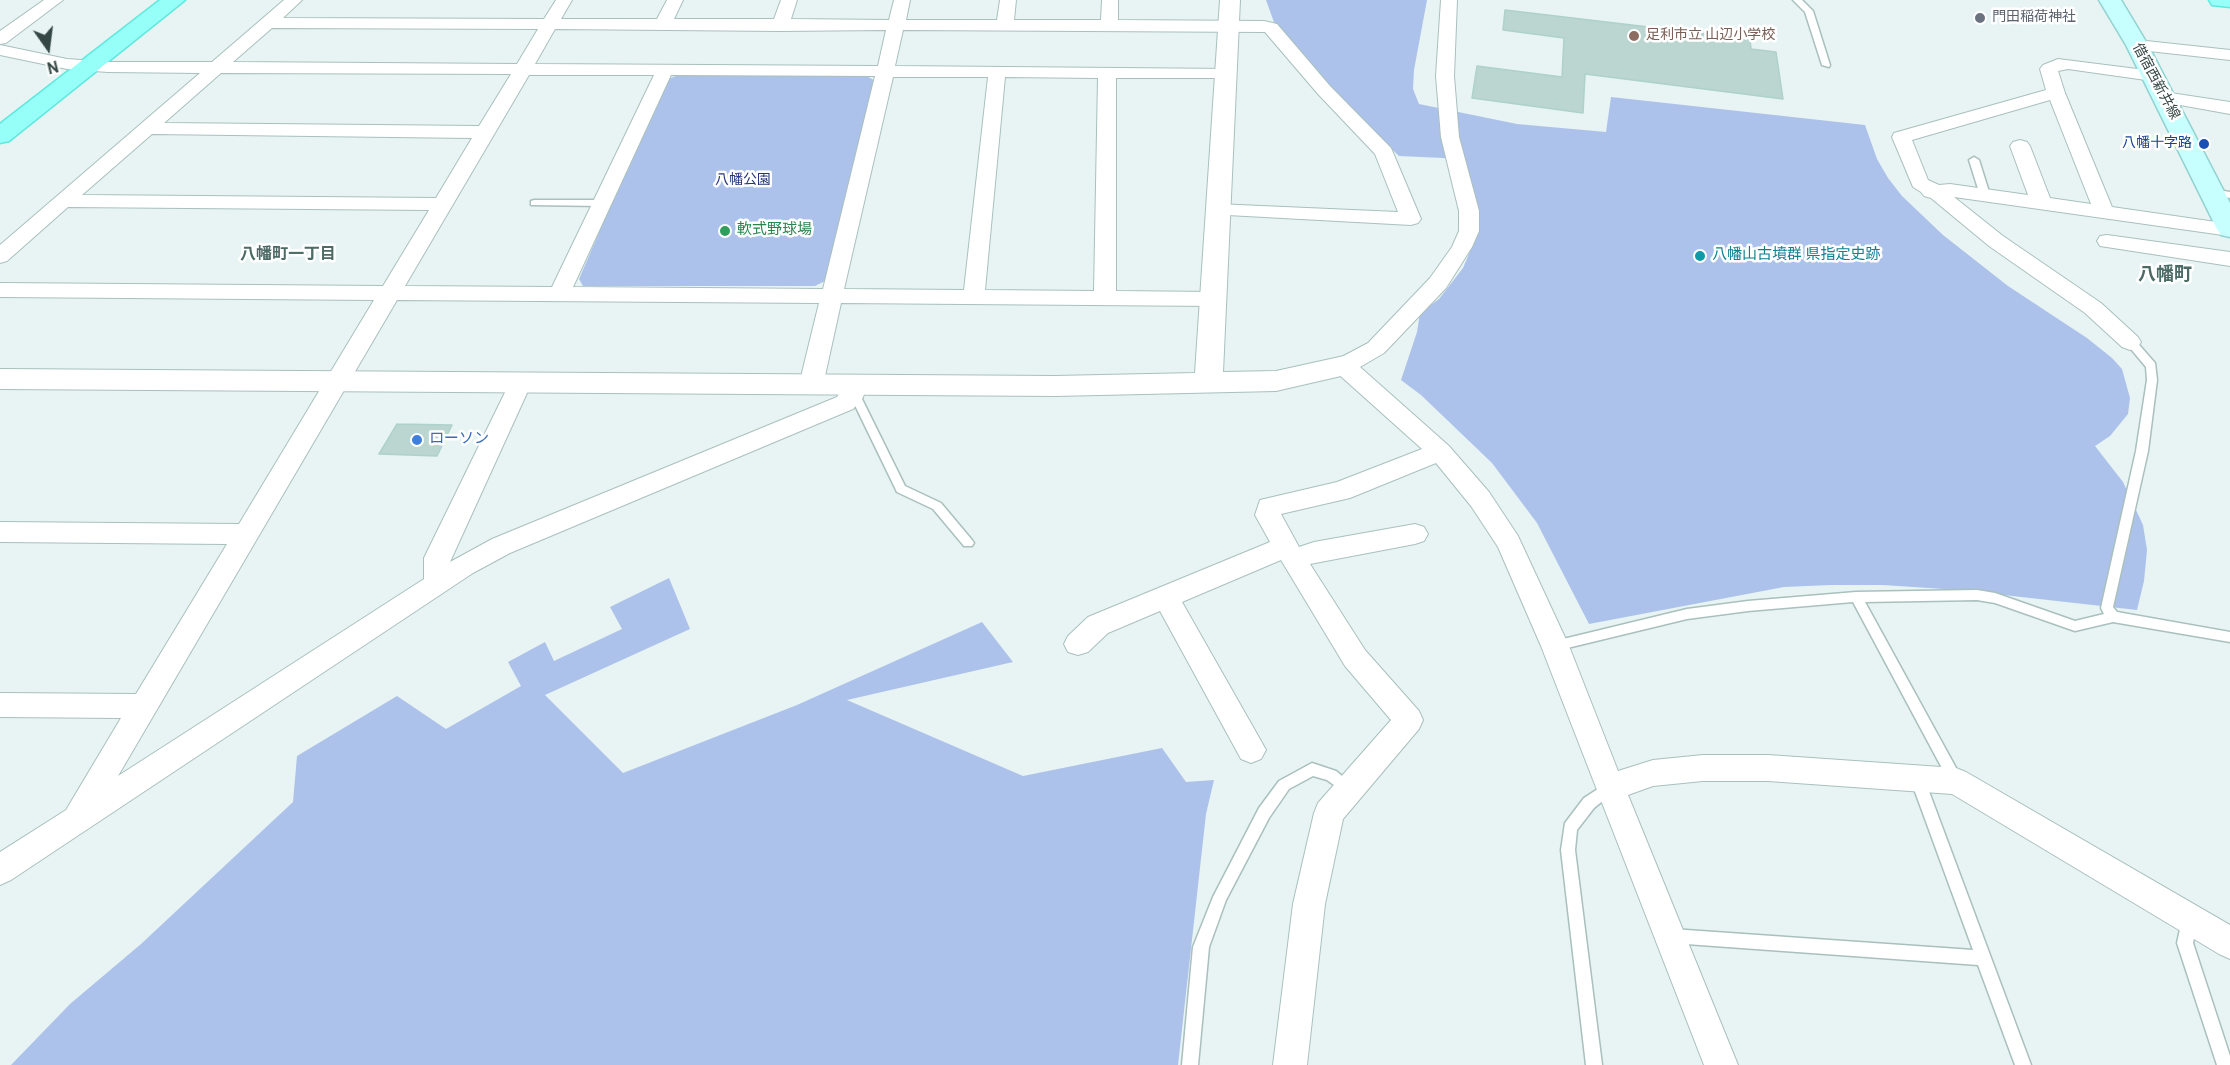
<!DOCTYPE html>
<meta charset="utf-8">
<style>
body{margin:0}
#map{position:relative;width:2230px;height:1065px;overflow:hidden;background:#e7f4f3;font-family:Overpass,sans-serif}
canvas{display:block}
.north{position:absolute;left:18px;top:18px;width:60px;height:60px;-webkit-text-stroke:4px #fff;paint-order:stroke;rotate:166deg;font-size:16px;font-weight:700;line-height:24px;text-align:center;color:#354744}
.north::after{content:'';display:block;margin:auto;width:21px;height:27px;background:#354744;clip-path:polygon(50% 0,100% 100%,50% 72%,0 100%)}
</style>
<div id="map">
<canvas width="2230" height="1065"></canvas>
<div class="north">N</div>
</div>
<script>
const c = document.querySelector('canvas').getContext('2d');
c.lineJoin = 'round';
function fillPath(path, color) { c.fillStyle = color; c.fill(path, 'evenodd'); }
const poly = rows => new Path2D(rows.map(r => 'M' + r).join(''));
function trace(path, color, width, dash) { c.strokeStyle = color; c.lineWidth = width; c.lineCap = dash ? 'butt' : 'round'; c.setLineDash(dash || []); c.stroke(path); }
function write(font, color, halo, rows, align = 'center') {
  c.font = font + ' Overpass,"Noto Sans JP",sans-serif'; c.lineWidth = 5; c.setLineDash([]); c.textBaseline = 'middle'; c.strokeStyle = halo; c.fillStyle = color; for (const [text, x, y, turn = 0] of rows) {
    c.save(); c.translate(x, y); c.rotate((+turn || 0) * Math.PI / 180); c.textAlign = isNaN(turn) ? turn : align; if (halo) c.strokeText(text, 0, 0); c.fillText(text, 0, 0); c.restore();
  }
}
fillPath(poly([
 [1266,0,1427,0,1414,70,1413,89,1419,104,1517,124,1606,132,1611,97,1865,125,1877,159,1888,178,1902,196,1943,235,2008,286,2087,338,2112,358,2122,369,2130,398,2128,414,2110,436,2095,446,2123,482,2143,525,2147,550,2144,581,2137,610,1959,590,1883,585,1831,585,1784,587,1589,624,1537,523,1492,463,1421,395,1401,380,1417,332,1420,313,1439,299,1463,268,1474,242,1465,159,1399,156,1359,118,1275,25],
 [679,75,867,76,875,81,827,280,815,286,583,286,579,279,665,80],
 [669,578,690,629,545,695,623,773,797,705,982,622,1013,662,847,700,1023,776,1162,748,1186,782,1214,780,1206,814,1178,1065,11,1065,70,1004,141,944,293,802,297,756,397,696,446,729,521,686,508,662,545,642,554,661,622,629,610,607]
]), '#adc2ea');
const building = poly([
 [1505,10,1750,39,1751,49,1776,52,1783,99,1585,74,1583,113,1472,98,1477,66,1562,77,1564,38,1503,30,1505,10],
 [397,424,452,425,437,456,379,454,397,424]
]);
fillPath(building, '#bbd6d1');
trace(building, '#aed1cb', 1.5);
const service = poly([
 [1793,0,1802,0,1813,11,1830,65,1829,67,1822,65,1805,12,1793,0],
 [1974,157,1979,160,1990,195,1988,197,1985,198,1980,195,1969,160,1974,157],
 [2212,189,2230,192,2230,198,2209,194,2207,192,2212,189],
 [534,200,602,200,607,203,602,206,531,205,531,201,534,200],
 [2130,338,2134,339,2155,363,2157,380,2148,451,2113,607,2117,612,2230,632,2230,642,2113,622,2075,631,1995,603,1977,600,1865,602,1961,777,1963,781,1961,785,1956,787,1951,785,1853,602,1748,611,1687,619,1555,651,1550,650,1549,646,1550,642,1555,641,1687,609,1748,601,1856,592,1977,590,1995,593,2075,621,2104,614,2101,608,2136,451,2147,380,2146,367,2125,342,2130,338],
 [854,389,859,393,905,486,941,503,972,540,974,543,972,546,964,546,933,509,897,492,849,393,854,389],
 [1312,763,1336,771,1354,786,1356,790,1354,794,1349,796,1327,780,1313,776,1289,789,1269,818,1226,900,1209,947,1198,1065,1182,1065,1193,947,1213,897,1259,808,1279,781,1312,763],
 [1917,772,1922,774,1924,778,2031,1065,2015,1065,1978,965,1672,943,1667,941,1664,936,1667,931,1672,929,1973,950,1910,778,1912,774,1917,772],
 [1610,781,1615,783,1617,787,1615,791,1594,808,1577,830,1575,850,1602,1065,1586,1065,1561,850,1565,823,1584,798,1610,781],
 [2190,913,2195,915,2198,920,2193,943,2230,1056,2230,1065,2217,1065,2177,943,2182,920,2185,915,2190,913]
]);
const minor = poly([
 [44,0,63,0,6,43,0,44,0,31,44,0],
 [284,0,302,0,283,18,544,19,556,0,572,0,561,19,657,19,667,0,683,0,674,19,774,19,781,0,797,0,791,19,889,20,894,0,910,0,906,20,997,20,1000,0,1016,0,1014,20,1101,20,1102,0,1118,0,1118,20,1264,21,1277,24,1330,86,1391,148,1421,219,1418,223,1411,225,1209,214,1206,210,1209,206,1216,204,1398,212,1375,154,1318,94,1265,32,903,30,895,66,1231,69,1234,73,1231,77,1225,78,1116,78,1116,291,1212,292,1220,294,1223,299,1220,304,1212,306,841,303,823,385,819,391,811,393,803,391,799,385,819,303,397,300,118,776,424,579,424,558,513,376,521,374,529,376,532,382,450,562,492,539,837,397,849,378,857,376,865,378,869,384,862,399,853,409,510,553,473,573,11,880,0,885,0,852,66,810,121,718,0,717,0,693,136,694,227,544,0,542,0,522,239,524,374,300,0,297,0,283,383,286,429,210,68,207,7,261,0,263,0,245,200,73,108,72,67,69,0,55,0,45,67,59,108,62,212,62,284,0],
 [272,28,538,29,517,64,233,62,272,28],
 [555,29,780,31,886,30,878,66,535,64,555,29],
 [221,73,511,74,479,126,164,123,221,73],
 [529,75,654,75,552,287,405,286,529,75],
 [671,75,875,76,823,289,573,287,671,75],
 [893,77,988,77,964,290,844,289,893,77],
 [1005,77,1098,78,1094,291,985,290,1005,77],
 [152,134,472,138,436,198,82,195,152,134],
 [1441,0,1457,0,1454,76,1459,137,1479,211,1479,231,1472,247,1446,288,1384,353,1360,367,1449,446,1489,492,1518,536,1569,646,1618,771,1653,760,1703,755,1768,755,1956,768,1966,772,2230,925,2230,959,2219,954,1952,794,1768,781,1703,781,1653,786,1628,795,1738,1065,1704,1065,1541,646,1498,547,1471,506,1436,463,1350,498,1281,514,1299,547,1314,542,1415,524,1424,527,1428,534,1424,541,1415,544,1310,564,1365,650,1419,711,1423,720,1419,729,1343,819,1325,904,1307,1065,1273,1065,1293,904,1314,813,1318,803,1391,720,1345,666,1281,560,1182,602,1261,741,1266,750,1261,759,1251,763,1241,759,1160,611,1108,633,1088,652,1078,655,1068,652,1064,644,1068,636,1088,617,1270,542,1255,515,1260,500,1337,482,1422,449,1336,372,1333,366,1336,360,1368,343,1430,278,1452,247,1459,231,1459,211,1441,137,1436,76,1441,0],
 [2137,40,2230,50,2230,60,2131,49,2128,45,2131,41,2137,40],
 [2058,59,2153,71,2159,72,2162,76,2159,80,2153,81,2068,69,2058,71,2065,93,2112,207,2230,224,2230,236,1954,197,2003,236,2101,303,2138,337,2141,342,2138,347,2130,350,2122,347,2085,313,1989,246,1931,198,1924,196,1921,192,1913,187,1892,137,1894,133,2046,90,2040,69,2043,65,2058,59],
 [2050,100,2091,204,2050,198,2030,146,2027,142,2020,140,2013,142,2010,146,2028,195,1950,184,1939,185,1928,180,1912,140,2050,100],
 [2164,92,2230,102,2230,114,2158,101,2155,97,2158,93,2164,92],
 [2107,235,2230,252,2230,266,2100,246,2097,241,2100,236,2107,235]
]);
const tertiary = poly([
 [1220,0,1240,0,1223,372,1276,371,1344,356,1354,359,1358,366,1354,373,1276,391,1055,396,0,389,0,369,1055,376,1195,373,1220,0]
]);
const secondary = poly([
 [2099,0,2121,0,2148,45,2230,203,2230,237,2221,235,2217,229,2126,45,2099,0]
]);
const primary = poly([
 [160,0,185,0,9,141,0,143,0,124,160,0],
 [2209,0,2230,0,2230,7,2212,5,2209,0]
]);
trace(service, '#a9c0bd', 3);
trace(minor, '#a9c0bd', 2);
trace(tertiary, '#a9c0bd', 2);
trace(secondary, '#92d2d0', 3);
trace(primary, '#5fe9de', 3);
fillPath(service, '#fff');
fillPath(minor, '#fff');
fillPath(tertiary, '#fff');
fillPath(secondary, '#c6fffe');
fillPath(primary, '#95fff8');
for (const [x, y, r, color] of [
 [1980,18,6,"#6b7280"],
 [1634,36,6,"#8d6e63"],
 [2204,144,6,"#1a4fb4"],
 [725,231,6,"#2e9e5b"],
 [1700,256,6,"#0f9aa8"],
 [417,440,6,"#3f7fe0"]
]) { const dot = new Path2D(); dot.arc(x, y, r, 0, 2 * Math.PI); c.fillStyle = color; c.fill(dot); trace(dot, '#fff', 2); }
write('14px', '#5b616d', '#fff', [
 ["門田稲荷神社",1992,18]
], 'left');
write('14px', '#785e54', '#fff', [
 ["足利市立 山辺小学校",1646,36]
], 'left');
write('14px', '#354744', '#fff', [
 ["借宿西新井線",2155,82,62]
]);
write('14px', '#164399', '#fff', [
 ["八幡十字路",2192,144]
], 'right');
write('14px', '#25347c', '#fff', [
 ["八幡公園",743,181]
]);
write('15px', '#27864d', '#fff', [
 ["軟式野球場",737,231]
], 'left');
write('15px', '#0d838f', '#fff', [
 ["八幡山古墳群 県指定史跡",1712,256]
], 'left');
write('15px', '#366cbe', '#fff', [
 ["ローソン",429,440]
], 'left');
write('bold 16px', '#4c6b65', '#fff', [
 ["八幡町一丁目",288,256]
]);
write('bold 18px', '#4c6b65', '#fff', [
 ["八幡町",2165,276]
]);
</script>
